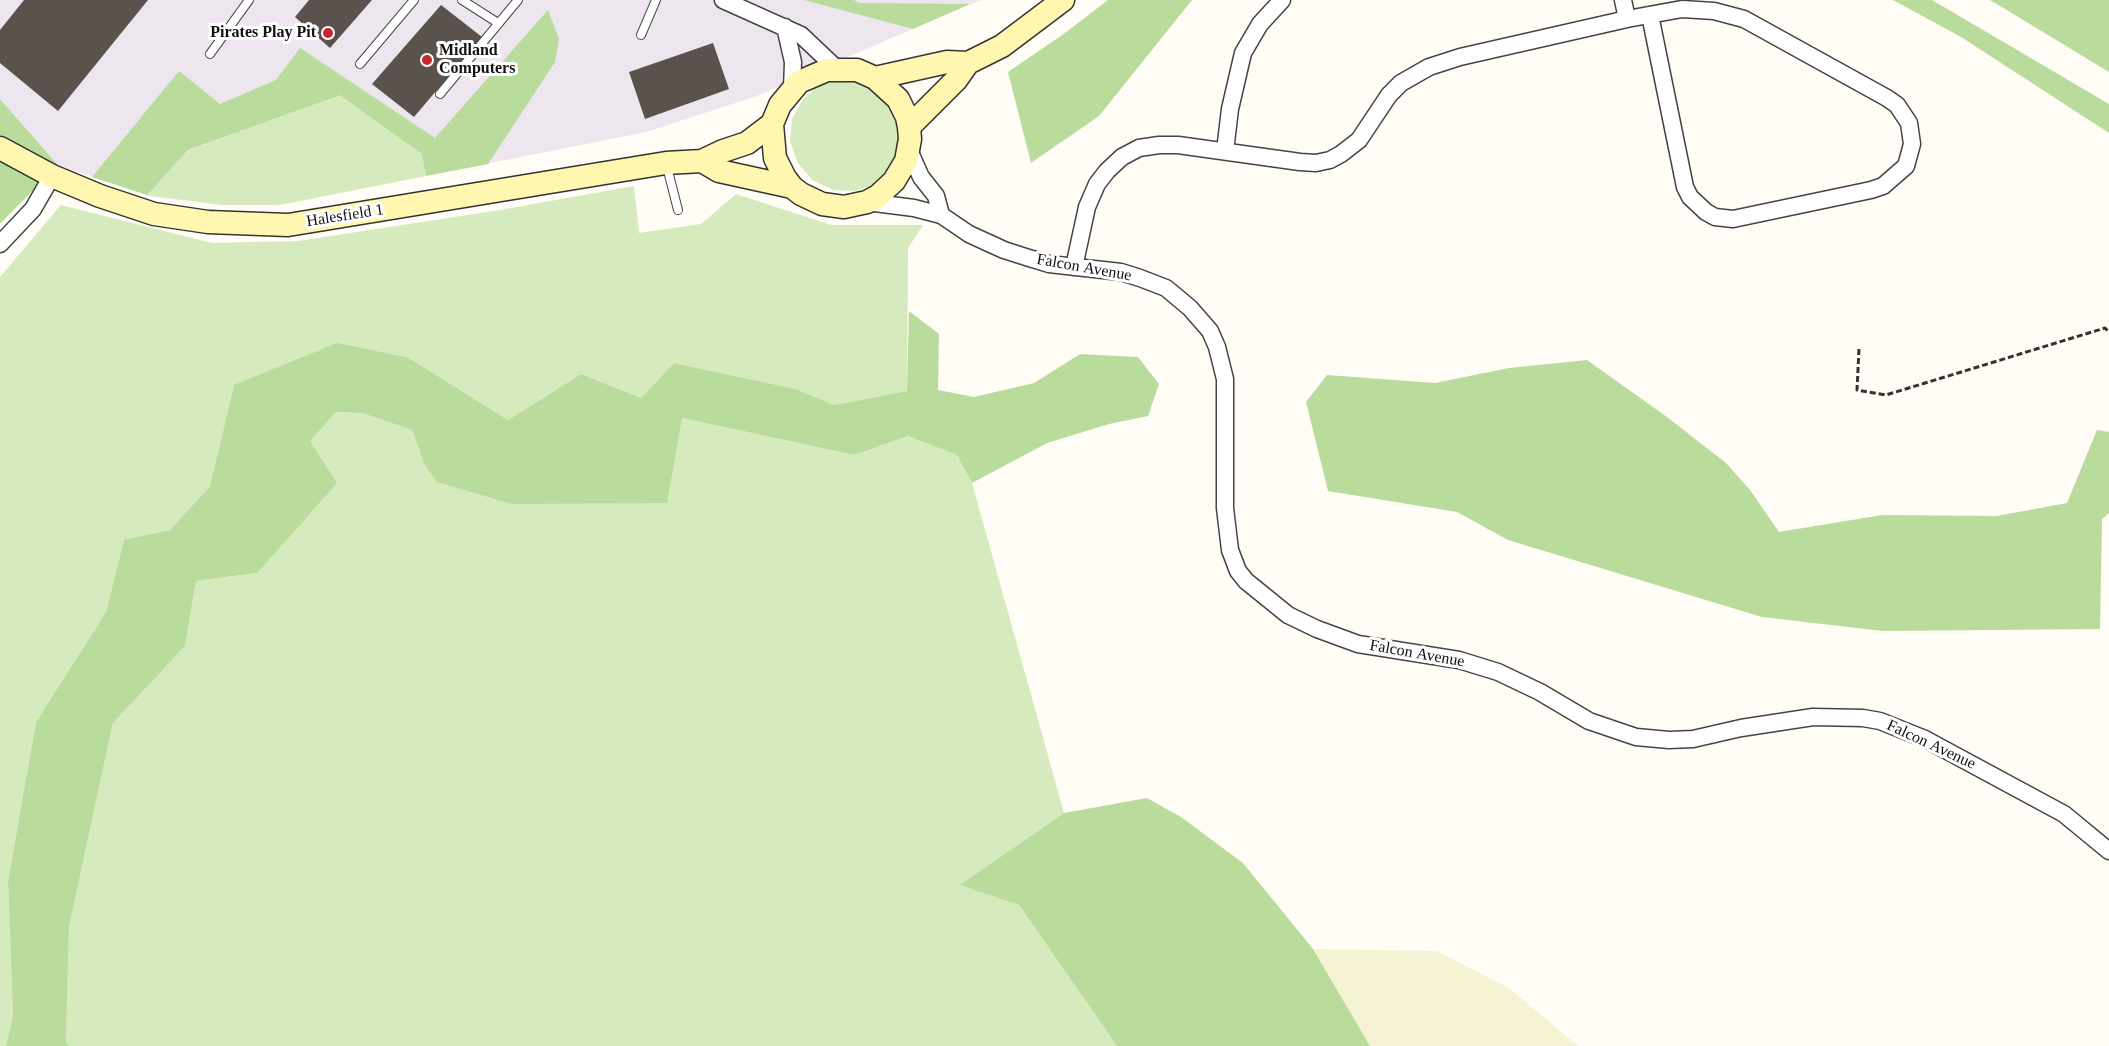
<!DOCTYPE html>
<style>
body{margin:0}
canvas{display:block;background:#fffdf5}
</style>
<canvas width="2109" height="1046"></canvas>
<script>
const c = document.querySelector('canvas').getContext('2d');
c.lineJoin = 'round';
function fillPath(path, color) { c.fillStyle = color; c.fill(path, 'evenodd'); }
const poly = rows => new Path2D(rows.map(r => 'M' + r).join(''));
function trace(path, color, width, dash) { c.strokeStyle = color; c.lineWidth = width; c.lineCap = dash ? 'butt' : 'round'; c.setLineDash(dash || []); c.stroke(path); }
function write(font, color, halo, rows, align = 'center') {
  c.font = font + ' "Times New Roman",serif'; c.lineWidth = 6; c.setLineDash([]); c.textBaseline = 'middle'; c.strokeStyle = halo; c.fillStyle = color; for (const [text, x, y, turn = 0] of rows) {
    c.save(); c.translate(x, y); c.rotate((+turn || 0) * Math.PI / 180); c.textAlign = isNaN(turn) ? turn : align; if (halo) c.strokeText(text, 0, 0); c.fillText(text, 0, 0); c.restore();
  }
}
fillPath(poly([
 [0,0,980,0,757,96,646,132,279,205,223,205,154,197,58,165,0,99]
]), '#eee6ef');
fillPath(poly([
 [1313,949,1437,951,1509,988,1578,1046,1370,1046]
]), '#f6f3d4');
fillPath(poly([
 [862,80,901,115,899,158,877,184,855,191,833,190,812,180,798,163,790,141,792,119,803,99,819,85,829,81],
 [340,94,422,154,426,176,279,205,223,205,147,195,188,151],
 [634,186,639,233,701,224,736,194,831,225,923,225,908,248,907,391,834,405,796,389,674,363,641,398,581,374,508,420,409,358,234,385,210,486,170,530,124,541,106,612,36,722,8,881,13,1015,6,1046,0,1046,0,277,61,205,212,243,298,241,500,210],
 [336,412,362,413,412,430,425,465,682,418,854,455,908,436,957,455,972,483,1064,813,961,885,1019,905,1117,1046,70,1046,66,1043,69,927,113,723,185,646,196,581,257,573,310,441]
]), '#d5ebbd');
fillPath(poly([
 [804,0,854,0,859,3,970,4,913,29],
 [1108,0,1192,0,1099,116,1031,163,1008,72,1065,33],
 [1893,0,1932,0,2109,104,2109,133,1961,37],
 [1990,0,2109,0,2109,72],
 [548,10,559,39,555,62,488,164,426,176,422,154,340,95,188,150,147,195,92,177,179,71,220,104,276,80,300,48,435,138],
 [0,99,58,165,0,224],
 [909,311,939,334,938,390,974,397,1034,383,1080,354,1138,357,1159,384,1148,416,1109,424,1047,443,972,483,957,455,908,436,854,455,682,418,667,503,512,504,437,482,425,465,412,430,362,413,336,412,310,441,337,483,257,573,196,581,185,646,113,723,69,927,66,1043,70,1046,6,1046,13,1015,8,881,36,722,106,612,124,540,170,530,210,486,234,385,337,343,409,358,508,420,581,374,641,398,674,363,796,389,834,405,907,391],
 [1587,360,1667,417,1726,463,1750,490,1779,532,1882,515,1997,516,2067,503,2097,430,2109,432,2109,513,2102,519,2100,629,1883,631,1762,617,1508,540,1457,512,1328,491,1306,402,1327,375,1435,383,1509,368],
 [1147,798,1181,817,1243,863,1313,949,1370,1046,1117,1046,1019,905,960,885,1064,813]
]), '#b9dc9c');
fillPath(poly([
 [24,0,148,0,58,111,0,63,0,30],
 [309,0,372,0,330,48,295,17],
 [441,5,482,37,414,117,372,84],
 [713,43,729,89,645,119,629,72]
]), '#5a524d');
const lane = poly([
 [462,0,498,23],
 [641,35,656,0],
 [210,54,249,0],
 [360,64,414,0],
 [440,94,518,0],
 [666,163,678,210]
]);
const street = poly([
 [723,0,801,35,837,69],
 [1623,0,1627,19],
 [785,27,793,62,792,89],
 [909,150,921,177,936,196,941,215],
 [1225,151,1230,109,1243,53,1260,24,1282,0],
 [867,202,914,208,941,215,969,234,1004,250,1029,258,1049,264,1121,272,1140,278,1166,288,1190,308,1210,331,1217,347,1225,379,1225,508,1230,550,1238,571,1246,581,1288,615,1317,629,1358,644,1459,660,1498,672,1540,692,1589,721,1636,737,1669,740,1693,739,1741,728,1813,717,1863,718,1880,721,1925,739,2064,814,2109,851],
 [0,244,33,209,52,176],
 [1074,267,1087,207,1097,184,1107,171,1122,157,1139,148,1159,145,1178,145,1300,162,1316,163,1330,160,1341,154,1359,140,1389,95,1401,83,1429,67,1460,57,1627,19,1682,9,1714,11,1744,19,1887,98,1897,105,1909,123,1912,144,1906,166,1883,186,1871,190,1733,219,1715,217,1706,212,1690,197,1685,187,1650,15]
]);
const secondary = poly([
 [875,78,947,62,968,63],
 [909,127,907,117,898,99,875,78,857,70,827,70,799,82,780,105,772,124,775,158,785,178,792,187,801,194,822,204,844,207,867,202,878,196,894,181,906,161,910,139,909,127,956,80,968,63,1002,46,1063,0],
 [0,148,52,176,100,196,154,214,208,222,288,225,666,163,702,161,723,151,747,143,772,124],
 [702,161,719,171,792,187]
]);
trace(lane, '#444', 10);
trace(street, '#444', 19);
trace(secondary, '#333', 25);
trace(poly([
 [1859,349,1857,390,1886,395,2105,328,2109,332]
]), '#333', 3, [6, 3]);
trace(lane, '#fff', 8);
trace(street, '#fff', 16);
trace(secondary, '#fff6b0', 22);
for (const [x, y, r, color] of [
 [328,33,6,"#c4262e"],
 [427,60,6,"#c4262e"]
]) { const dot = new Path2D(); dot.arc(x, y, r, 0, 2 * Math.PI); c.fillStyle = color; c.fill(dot); trace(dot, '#fff', 2); }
write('bold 16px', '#111', '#fff', [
 ["Pirates Play Pit",316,33],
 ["Midland",439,51,"left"],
 ["Computers",439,69,"left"]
], 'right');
write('16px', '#111', '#fff', [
 ["Halesfield 1",345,216,-9],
 ["Falcon Avenue",1084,268,10],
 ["Falcon Avenue",1417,654,10],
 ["Falcon Avenue",1931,745,25]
]);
</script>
